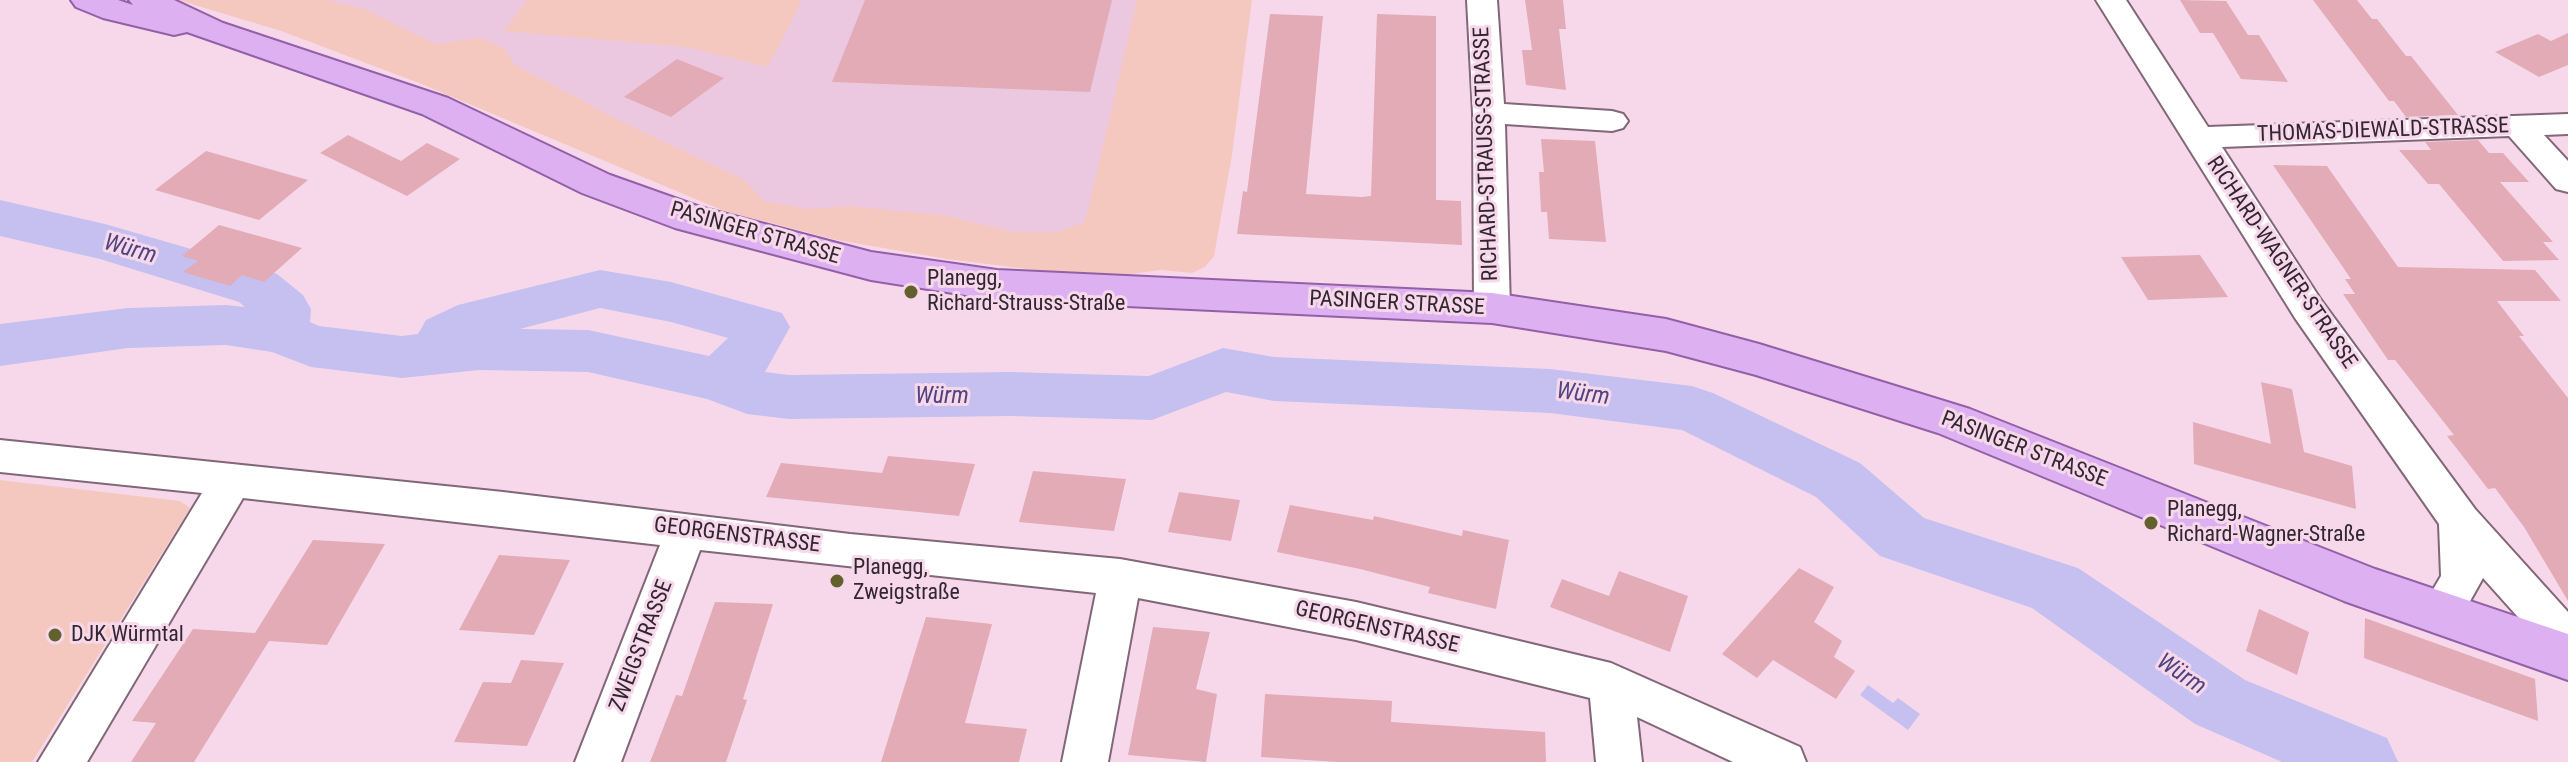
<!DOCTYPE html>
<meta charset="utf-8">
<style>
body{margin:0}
canvas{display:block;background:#f7d8eb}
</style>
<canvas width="2568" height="762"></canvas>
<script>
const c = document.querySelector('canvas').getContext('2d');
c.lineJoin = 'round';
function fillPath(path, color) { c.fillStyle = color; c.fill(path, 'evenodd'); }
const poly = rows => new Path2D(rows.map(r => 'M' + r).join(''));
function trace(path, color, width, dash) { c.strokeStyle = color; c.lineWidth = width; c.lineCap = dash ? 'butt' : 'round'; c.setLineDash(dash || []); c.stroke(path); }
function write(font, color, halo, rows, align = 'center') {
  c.font = font + ' "Roboto Condensed",sans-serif'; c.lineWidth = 6; c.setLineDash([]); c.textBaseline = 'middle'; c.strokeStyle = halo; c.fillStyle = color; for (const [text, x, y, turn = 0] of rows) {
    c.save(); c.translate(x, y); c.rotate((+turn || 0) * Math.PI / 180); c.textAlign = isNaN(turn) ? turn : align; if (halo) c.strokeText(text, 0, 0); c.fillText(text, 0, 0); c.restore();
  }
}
fillPath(poly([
 [211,0,1171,0,1110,257,1064,254,720,194]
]), '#ecc8e0');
fillPath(poly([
 [178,0,326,0,364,9,436,44,479,38,503,47,515,65,613,117,744,180,763,201,810,209,850,206,942,215,1014,232,1057,232,1083,223,1088,210,1137,0,1252,0,1232,155,1214,256,1205,267,1192,273,1161,270,1100,278,947,259,837,240,724,211,419,83,281,31],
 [527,0,802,0,768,67,686,47,504,31],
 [0,480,180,501,190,508,32,762,0,762]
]), '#f5c8bf');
fillPath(poly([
 [1868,685,1893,703,1898,698,1920,714,1908,730,1860,695]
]), '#c5c0f0');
fillPath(poly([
 [0,200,105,224,277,274,303,295,311,309,310,322,319,326,402,336,418,334,426,320,458,305,600,270,671,282,782,313,790,327,765,372,789,375,1011,372,1149,376,1223,348,1274,357,1550,369,1692,386,1713,393,1860,463,1924,518,2078,568,2245,680,2387,738,2398,762,2282,762,2195,724,2032,608,1880,556,1816,497,1682,430,1550,413,1274,401,1226,392,1152,420,1011,416,789,419,747,414,707,399,588,372,479,370,402,378,311,367,272,352,226,345,128,348,0,366,0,324,128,308,226,305,245,307,239,302,100,259,0,236,0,200],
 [600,308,671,322,728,338,709,356,588,330,520,329,600,308]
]), '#c5c0f0');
fillPath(poly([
 [865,0,1112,0,1090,92,832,82],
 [1525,0,1563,0,1566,29,1559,29,1566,90,1526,85,1522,50,1532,50],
 [2180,0,2226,1,2248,35,2259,35,2288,82,2241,79,2213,33,2200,33],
 [2313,0,2357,0,2372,19,2377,19,2406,56,2411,56,2458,115,2406,117,2394,101,2389,101],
 [1270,14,1323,16,1306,194,1362,197,1371,196,1377,14,1436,16,1436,200,1461,201,1462,245,1237,234,1243,191,1247,192],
 [2568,33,2568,65,2539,77,2495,52,2538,34,2551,41],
 [677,59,724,78,671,117,624,97],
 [348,135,401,161,427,143,460,159,407,196,320,153],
 [1541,139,1595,141,1606,242,1549,239,1547,212,1541,212,1539,172,1544,172],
 [2478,140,2489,153,2503,153,2529,182,2500,182,2553,242,2543,242,2559,260,2503,261,2439,184,2428,184,2399,150,2431,150,2425,142],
 [206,151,308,180,259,220,155,190],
 [2273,165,2327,166,2398,267,2535,270,2561,301,2497,301,2524,336,2519,336,2568,398,2568,601,2524,527,2495,488,2488,489,2447,436,2454,435,2395,360,2388,360,2343,294,2355,294,2345,279,2351,279],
 [219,225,302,248,264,282,242,275,230,286,183,272,198,261,182,256],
 [2200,255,2228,297,2148,300,2121,257],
 [2261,382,2292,389,2304,452,2352,466,2356,509,2194,464,2193,422,2271,444],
 [888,456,975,464,959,516,766,497,781,463,882,473],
 [1033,471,1126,479,1114,531,1019,522],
 [1179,492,1240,500,1231,541,1168,532],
 [1290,505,1373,520,1374,516,1462,536,1463,530,1509,540,1496,609,1428,593,1430,587,1360,569,1277,552],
 [313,540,385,544,327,645,269,641,194,762,131,762,156,723,132,721,193,629,255,633],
 [499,555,570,560,534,635,459,630],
 [1799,568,1834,587,1814,622,1842,641,1834,657,1855,671,1836,699,1773,660,1757,678,1722,654],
 [1619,571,1688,596,1670,652,1550,607,1562,579,1609,596],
 [715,602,773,604,743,699,747,700,726,762,650,762,676,695,682,696],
 [2259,609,2309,632,2297,675,2246,651],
 [926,617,992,624,965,723,1027,729,1019,762,881,762],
 [2365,618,2535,679,2538,721,2364,658],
 [1153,627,1210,632,1196,689,1217,694,1206,762,1128,755],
 [521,660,564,663,527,746,454,742,483,682,511,683],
 [1265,694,1392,701,1391,722,1545,732,1546,762,1338,762,1261,757]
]), '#e2abb6');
const minor = poly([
 [1467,0,1497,0,1504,104,1612,111,1623,114,1628,121,1623,128,1612,131,1505,124,1510,308,1505,317,1492,321,1479,317,1474,308,1473,113,1467,0],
 [2096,0,2126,0,2208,127,2568,114,2568,134,2544,135,2568,161,2568,192,2556,189,2509,136,2222,147,2321,300,2475,509,2568,612,2568,660,2552,655,2483,578,2455,628,2440,634,2425,628,2418,615,2441,576,2439,524,2295,318,2096,0],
 [0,440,503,492,850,534,1120,559,1356,602,1611,663,1800,747,1806,762,1733,762,1637,717,1642,762,1596,762,1590,698,1356,640,1138,598,1108,762,1062,762,1096,593,700,550,621,762,575,762,660,545,243,498,87,762,38,762,202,493,0,472,0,440]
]);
const major = poly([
 [71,0,118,0,133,5,129,0,174,0,223,23,448,98,610,175,700,207,871,252,997,270,1492,293,1666,319,1759,344,1970,409,2375,569,2568,634,2568,680,2344,601,1938,433,1756,375,1666,351,1492,323,997,300,871,280,675,228,582,193,422,114,187,32,174,35,103,18,76,7,71,0]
]);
trace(minor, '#816777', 4);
trace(major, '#935fa7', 4);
fillPath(minor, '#fff');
fillPath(major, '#ddb1f1');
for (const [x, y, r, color] of [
 [911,292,8,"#62602c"],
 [2151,523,8,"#62602c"],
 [837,581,8,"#62602c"],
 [55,635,8,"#62602c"]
]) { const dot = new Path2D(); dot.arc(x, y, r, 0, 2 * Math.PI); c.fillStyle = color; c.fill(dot); trace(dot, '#f7d8eb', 3); }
write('22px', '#32272e', '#f7d8eb', [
 ["THOMAS-DIEWALD-STRASSE",2383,131,-2],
 ["RICHARD-STRAUSS-STRASSE",1487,154,-92],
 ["PASINGER STRASSE",755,234,16],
 ["RICHARD-WAGNER-STRASSE",2281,263,56],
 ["PASINGER STRASSE",1397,304,3],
 ["PASINGER STRASSE",2024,450,21],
 ["GEORGENSTRASSE",737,536,7],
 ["GEORGENSTRASSE",1377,628,13],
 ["ZWEIGSTRASSE",642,646,-69]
]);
write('22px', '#32272e', '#f7d8eb', [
 ["Planegg,",927,279],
 ["Richard-Strauss-Straße",927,304],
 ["Planegg,",2167,510],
 ["Richard-Wagner-Straße",2167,535],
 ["Planegg,",853,568],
 ["Zweigstraße",853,593],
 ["DJK Würmtal",71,635]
], 'left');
write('italic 24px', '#4f4480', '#f7d8eb', [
 ["Würm",130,250,16],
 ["Würm",1583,395,7],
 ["Würm",942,397],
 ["Würm",2181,675,34]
]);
</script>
